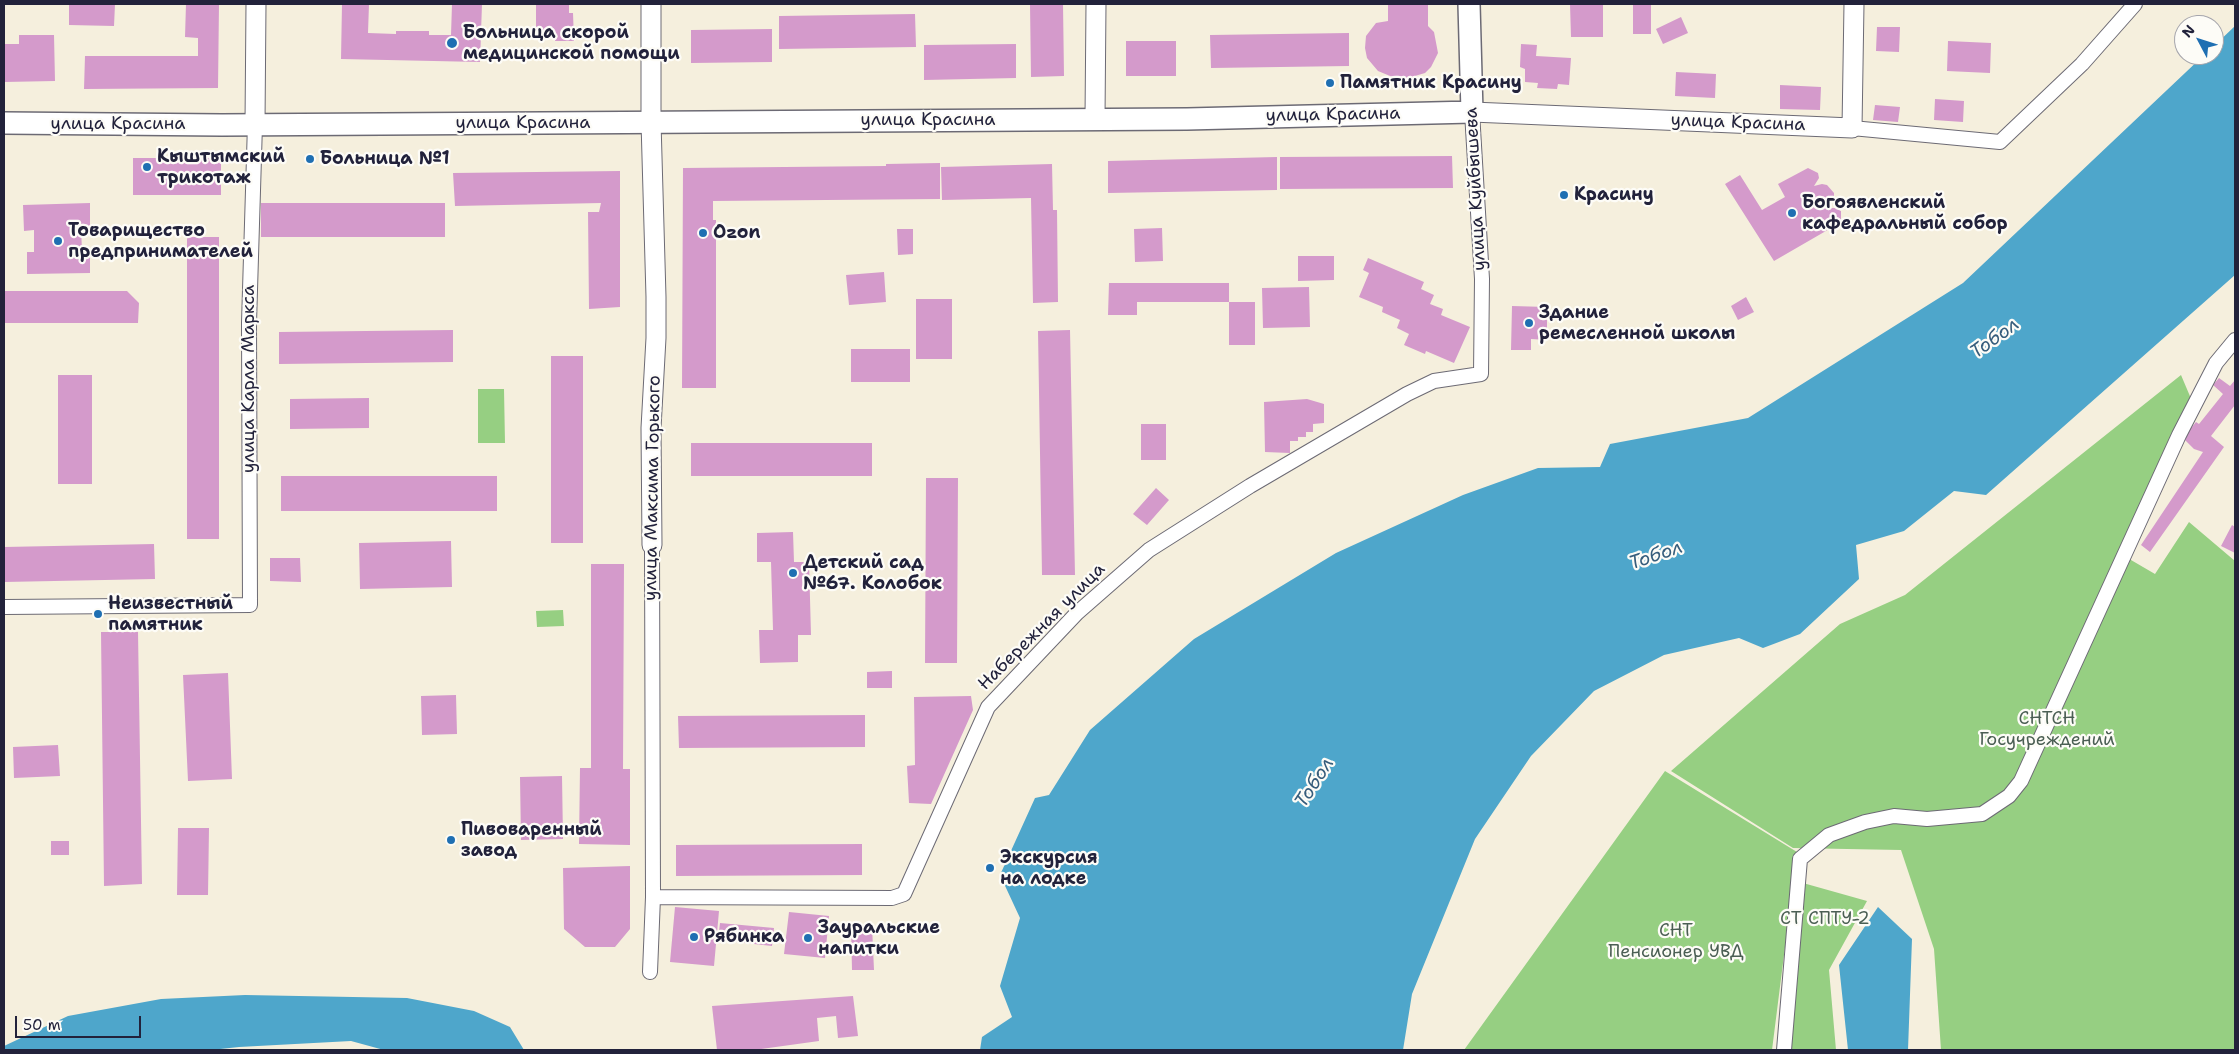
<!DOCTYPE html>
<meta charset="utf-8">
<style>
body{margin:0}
#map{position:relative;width:2239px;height:1054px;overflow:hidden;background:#f5efdd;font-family:"Shantell Sans",sans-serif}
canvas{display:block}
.frame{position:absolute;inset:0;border:5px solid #22223b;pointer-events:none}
.north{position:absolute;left:2174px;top:15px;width:50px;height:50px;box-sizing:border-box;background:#fdfcf7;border:1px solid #a5a5ac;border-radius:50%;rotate:310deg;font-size:14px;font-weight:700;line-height:20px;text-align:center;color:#22223b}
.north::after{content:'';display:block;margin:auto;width:18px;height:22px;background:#1f6fb2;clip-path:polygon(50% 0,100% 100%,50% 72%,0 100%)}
.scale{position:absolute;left:15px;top:1016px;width:126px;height:22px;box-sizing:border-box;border:2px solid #22223b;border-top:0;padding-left:6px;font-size:15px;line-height:18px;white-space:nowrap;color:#22223b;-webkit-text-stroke:4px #fdfcf7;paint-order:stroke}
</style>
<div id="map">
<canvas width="2239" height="1054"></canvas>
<div class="frame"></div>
<div class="north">N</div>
<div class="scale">50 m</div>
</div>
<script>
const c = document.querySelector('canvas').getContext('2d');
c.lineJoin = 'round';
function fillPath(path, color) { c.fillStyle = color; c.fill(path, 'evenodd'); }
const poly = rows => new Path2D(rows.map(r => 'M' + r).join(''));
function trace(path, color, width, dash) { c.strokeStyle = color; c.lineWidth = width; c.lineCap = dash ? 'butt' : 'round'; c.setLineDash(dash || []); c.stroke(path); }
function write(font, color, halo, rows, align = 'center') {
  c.font = font + ' "Shantell Sans",sans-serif'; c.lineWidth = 4.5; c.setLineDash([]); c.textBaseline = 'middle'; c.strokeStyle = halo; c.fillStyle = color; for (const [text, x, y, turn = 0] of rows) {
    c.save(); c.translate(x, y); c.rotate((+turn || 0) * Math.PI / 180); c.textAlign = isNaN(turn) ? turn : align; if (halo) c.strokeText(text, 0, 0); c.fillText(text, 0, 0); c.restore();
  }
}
fillPath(poly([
 [2181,375,2192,401,2119,553,2155,574,2189,522,2235,561,2235,1050,1941,1050,1934,949,1901,850,1793,848,1671,771,1840,624,1905,595],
 [478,389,504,389,505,443,478,443],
 [563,610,564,626,537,627,536,611],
 [1665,771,1797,852,1772,1050,1464,1050],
 [1803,883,1867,901,1829,970,1836,1050,1777,1050]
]), '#96cf82');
fillPath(poly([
 [2235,26,2235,275,1986,495,1954,491,1904,531,1856,545,1859,579,1800,634,1763,648,1739,638,1664,655,1594,691,1531,756,1475,839,1412,994,1403,1050,980,1050,982,1037,1012,1017,1000,986,1020,918,1000,875,1035,798,1049,795,1090,730,1194,639,1336,553,1463,495,1538,468,1600,467,1610,444,1748,418,1963,283,2204,55,2214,55,2214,46],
 [1878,907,1912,939,1908,1050,1848,1050,1839,965],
 [245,995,407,998,474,1011,510,1027,524,1050,384,1050,351,1041,239,1047,211,1050,4,1050,4,1046,68,1016,161,999]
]), '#4ea6cb');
fillPath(poly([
 [69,4,115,4,114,26,69,25],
 [186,4,219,4,218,88,84,89,85,56,198,56,198,38,185,37],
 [342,4,369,4,368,33,396,34,396,31,429,31,429,35,451,35,452,4,482,4,480,62,341,59],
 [536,4,569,4,569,13,573,13,574,41,555,41,555,31,536,31],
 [1030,4,1063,4,1064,76,1031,77],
 [1388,4,1428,4,1428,26,1434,32,1438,53,1431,67,1425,73,1408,78,1395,78,1378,71,1367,58,1365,48,1366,36,1376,23,1388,21],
 [1570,4,1603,4,1603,37,1571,37],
 [1633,4,1651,4,1651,34,1633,34],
 [915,14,916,47,779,49,779,16],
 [1681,17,1688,33,1663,44,1656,29],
 [1877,27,1900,27,1899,52,1876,51],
 [772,29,772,62,691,63,691,30],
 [1349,33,1349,66,1211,68,1210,35],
 [19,35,54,35,55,81,4,82,4,44,19,44],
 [1126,41,1176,41,1176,76,1126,76],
 [1948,41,1991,43,1990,73,1947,71],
 [1016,44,1016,78,924,80,924,45],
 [1521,44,1537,45,1536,56,1571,58,1569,85,1558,84,1557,89,1537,88,1538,83,1525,82,1525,69,1520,67],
 [1676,72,1716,74,1715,98,1675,96],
 [1780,85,1821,87,1820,110,1780,109],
 [1935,99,1964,101,1963,122,1934,120],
 [1875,105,1900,107,1898,122,1873,120],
 [1452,156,1453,188,1280,189,1280,157],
 [1277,157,1277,190,1108,193,1108,161],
 [133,158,221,158,221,195,133,195],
 [940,163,940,199,713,201,713,220,716,220,716,388,682,388,683,168,886,166,886,164],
 [1052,164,1053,210,1057,210,1058,302,1033,303,1031,198,942,200,941,167],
 [1808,168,1818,173,1819,178,1814,186,1822,184,1827,185,1834,193,1834,198,1828,208,1836,208,1841,211,1841,220,1838,224,1774,261,1725,184,1740,175,1762,210,1785,197,1778,184],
 [620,171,620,307,589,309,588,212,599,212,601,203,455,206,453,173],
 [90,203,90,228,81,228,82,251,90,251,90,273,27,274,27,252,34,252,34,230,24,231,23,205],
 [261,203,445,203,445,237,261,237],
 [1162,228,1163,261,1135,262,1134,229],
 [897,229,913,229,913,254,898,255],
 [187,237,219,237,219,539,187,539],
 [1298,256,1334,256,1334,280,1298,281],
 [1368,258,1424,282,1421,289,1434,295,1430,304,1443,309,1441,315,1470,327,1454,363,1426,351,1425,354,1404,345,1409,334,1397,328,1400,320,1382,312,1383,307,1359,297,1369,273,1363,270],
 [884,272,886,302,849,305,846,275],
 [1109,283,1229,283,1229,302,1137,302,1137,315,1108,315],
 [1309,287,1310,327,1263,328,1262,288],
 [4,291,127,291,139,303,138,323,4,323],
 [1746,297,1754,312,1738,320,1731,306],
 [916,299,952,299,952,359,916,359],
 [1229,302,1255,302,1255,345,1229,345],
 [1512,306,1547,307,1547,340,1531,339,1531,350,1511,350],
 [453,330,453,362,279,364,279,332],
 [1070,330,1075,575,1042,575,1038,331],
 [851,349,910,349,910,382,851,382],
 [551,356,583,356,583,543,551,543],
 [58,375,92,375,92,484,58,484],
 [2219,378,2230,386,2235,380,2235,405,2211,436,2224,447,2150,552,2141,545,2203,452,2194,449,2183,438,2196,422,2199,424,2223,394,2213,385],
 [369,398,369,428,290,429,290,399],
 [1307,399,1324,404,1324,423,1313,424,1313,432,1306,432,1306,437,1298,437,1298,441,1290,441,1290,453,1265,452,1264,402],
 [1141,424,1166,424,1166,460,1141,460],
 [691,443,872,443,872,476,691,476],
 [281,476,497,476,497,511,281,511],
 [926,478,958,478,957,663,925,663],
 [1156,488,1169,500,1147,525,1133,514],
 [2232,525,2235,527,2235,553,2221,546],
 [793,532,794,562,809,562,811,635,798,635,798,662,760,663,759,630,773,630,771,562,757,562,757,533],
 [451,541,452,587,360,589,359,543],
 [154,544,155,579,4,582,4,547],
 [270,558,300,558,301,582,270,581],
 [591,564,624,564,623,769,630,769,630,845,579,844,580,768,591,768],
 [101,632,138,632,142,884,104,886],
 [892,671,892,688,867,688,867,672],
 [228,673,232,779,188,781,183,675],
 [456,695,457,734,422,735,421,696],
 [971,696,973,710,931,804,909,803,907,766,915,765,914,697],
 [865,715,865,747,679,748,678,716],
 [58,745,60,776,14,778,13,747],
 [562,776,563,839,521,840,520,777],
 [178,828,209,828,208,895,177,895],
 [51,841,69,841,69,855,51,855],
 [862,844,862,875,676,876,676,845],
 [630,866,630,929,615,947,585,947,564,929,563,868],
 [675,907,719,911,714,966,670,962],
 [789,912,829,916,825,958,784,954],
 [720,923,774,928,772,946,718,940],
 [851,926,872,926,874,970,852,970],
 [853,996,858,1036,838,1038,836,1016,817,1018,819,1041,754,1050,717,1050,712,1006]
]), '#d49acb');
const street = poly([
 [1852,128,2000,142,2082,64,2135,4],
 [4,607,250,605,249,323,255,124],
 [653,897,892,898,904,894,988,707,1077,613,1149,550,1250,486,1407,394,1434,381,1481,374,1482,279,1472,112],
 [650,972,653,897,652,545],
 [1784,1050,1800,859,1829,835,1865,822,1894,816,1927,819,1982,814,2009,796,2021,781,2179,435,2216,363,2235,340]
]);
const secondary = poly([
 [651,4,651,122,656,297,656,338,651,428,652,545],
 [1472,112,1852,128,1854,4],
 [1095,118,1096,4],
 [255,124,256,4]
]);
const primary = poly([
 [4,123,222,125,1187,119,1472,112,1469,4]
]);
trace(street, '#6c6a74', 16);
trace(secondary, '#6c6a74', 21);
trace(primary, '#6c6a74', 24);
trace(street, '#fff', 14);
trace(secondary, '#fff', 19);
trace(primary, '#fff', 21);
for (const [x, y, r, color] of [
 [452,43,6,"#1f6fb2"],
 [1330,83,5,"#1f6fb2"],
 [310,159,5,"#1f6fb2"],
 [147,167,5,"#1f6fb2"],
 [1564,195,5,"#1f6fb2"],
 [1792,213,5,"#1f6fb2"],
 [703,233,5,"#1f6fb2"],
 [58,241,5,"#1f6fb2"],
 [1529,323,5,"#1f6fb2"],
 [793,573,5,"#1f6fb2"],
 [98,614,5,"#1f6fb2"],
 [451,840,5,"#1f6fb2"],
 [990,868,5,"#1f6fb2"],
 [694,937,5,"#1f6fb2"],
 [808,938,5,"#1f6fb2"]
]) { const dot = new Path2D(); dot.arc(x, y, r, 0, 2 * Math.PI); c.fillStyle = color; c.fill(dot); trace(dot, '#fdfcf7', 2); }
write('bold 18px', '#22223b', '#fdfcf7', [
 ["Больница скорой",463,33],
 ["медицинской помощи",463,54],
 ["Памятник Красину",1340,83],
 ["Кыштымский",157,157],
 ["трикотаж",157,178],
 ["Больница №1",320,159],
 ["Красину",1574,195],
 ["Богоявленский",1802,203],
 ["кафедральный собор",1802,224],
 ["Товарищество",68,231],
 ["предпринимателей",68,252],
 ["Ozon",713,233],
 ["Здание",1539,313],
 ["ремесленной школы",1539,334],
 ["Детский сад",803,563],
 ["№67. Колобок",803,584],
 ["Неизвестный",108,604],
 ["памятник",108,625],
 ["Пивоваренный",461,830],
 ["завод",461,851],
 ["Экскурсия",1000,858],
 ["на лодке",1000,879],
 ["Зауральские",818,928],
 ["напитки",818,949],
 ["Рябинка",704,937]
], 'left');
write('18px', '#22223b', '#fdfcf7', [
 ["улица Красина",1333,115,-1],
 ["улица Красина",928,120],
 ["улица Красина",523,123],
 ["улица Красина",1738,123,2],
 ["улица Красина",118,124],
 ["улица Куйбышева",1476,189,-93],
 ["улица Карла Маркса",249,379,-90],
 ["улица Максима Горького",653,488,-89],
 ["Набережная улица",1042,627,-45]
]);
write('18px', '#4b5f54', '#fdfcf7', [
 ["СНТСН",2047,719],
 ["Госучреждений",2047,740],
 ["СТ СПТУ-2",1825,919],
 ["СНТ",1676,931],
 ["Пенсионер УВД",1676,952]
]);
write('italic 19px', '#365d7c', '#fdfcf7', [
 ["Тобол",1995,339,-36],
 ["Тобол",1656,556,-19],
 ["Тобол",1315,783,-57]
]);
</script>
